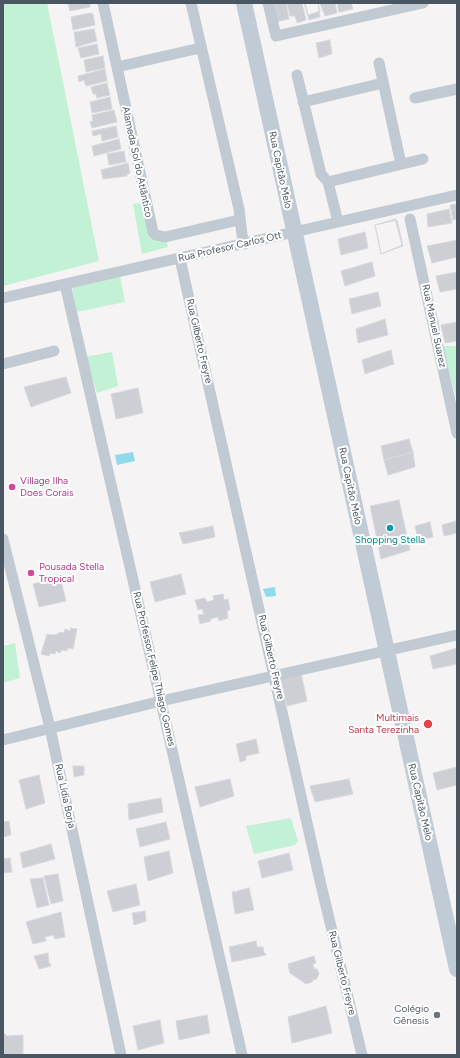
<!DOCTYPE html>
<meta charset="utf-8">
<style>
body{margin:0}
#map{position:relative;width:460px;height:1058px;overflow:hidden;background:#f5f3f3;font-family:Figtree,sans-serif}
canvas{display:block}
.frame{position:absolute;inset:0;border:4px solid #4a5661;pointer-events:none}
</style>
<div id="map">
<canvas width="460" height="1058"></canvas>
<div class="frame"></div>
</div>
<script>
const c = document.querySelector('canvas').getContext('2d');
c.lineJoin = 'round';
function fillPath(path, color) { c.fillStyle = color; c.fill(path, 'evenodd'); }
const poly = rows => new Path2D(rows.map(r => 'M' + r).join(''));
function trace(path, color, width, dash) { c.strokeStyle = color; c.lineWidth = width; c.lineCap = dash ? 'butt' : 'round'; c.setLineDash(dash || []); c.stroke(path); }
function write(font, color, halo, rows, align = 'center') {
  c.font = font + ' Figtree,sans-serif'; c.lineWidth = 4; c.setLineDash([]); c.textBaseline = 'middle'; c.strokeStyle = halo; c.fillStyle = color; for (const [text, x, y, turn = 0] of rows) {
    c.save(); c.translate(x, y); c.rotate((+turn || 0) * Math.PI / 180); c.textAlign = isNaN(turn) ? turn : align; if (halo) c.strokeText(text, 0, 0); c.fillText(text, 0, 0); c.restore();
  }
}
fillPath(poly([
 [3,3,47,3,99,261,3,286],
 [142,203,152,237,166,240,168,247,142,254,133,204],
 [120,275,125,302,76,312,72,286],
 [443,346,457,346,457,402],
 [112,352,118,386,97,393,85,357],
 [15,643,20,678,3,683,3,646],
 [291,818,298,841,295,845,254,854,246,826]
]), '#c3f1d5');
fillPath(poly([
 [133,452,135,461,117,465,115,455],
 [275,587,276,596,266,597,263,589]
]), '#90daee');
const building = poly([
 [68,3,90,3,90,7,70,11,68,3],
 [270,3,286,3,289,19,275,22,270,3],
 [287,3,302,3,306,20,297,23,295,16,290,16,287,3],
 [304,3,318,3,320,17,309,20,304,3],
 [305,3,318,3,320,11,308,15,305,3],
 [320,3,335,3,337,13,325,16,320,3],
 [337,3,351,3,353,9,339,12,337,3],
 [90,13,93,14,95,25,73,30,71,17,90,13],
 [94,29,97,41,76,47,74,32,94,29],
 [330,40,332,54,319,58,316,43,330,40],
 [97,44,99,54,81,58,78,48,97,44],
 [103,56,105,68,86,72,84,60,103,56],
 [105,69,107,81,86,86,84,80,79,82,78,76,105,69],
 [107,83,110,95,97,98,96,94,93,94,91,87,107,83],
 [110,97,112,109,92,113,90,102,110,97],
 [114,110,117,122,92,128,90,122,93,121,92,115,114,110],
 [116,126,118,137,102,141,101,134,93,136,92,131,116,126],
 [119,139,121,149,94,156,92,146,119,139],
 [124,151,126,162,109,165,107,154,124,151],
 [128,163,130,173,127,174,127,176,103,179,101,170,128,163],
 [457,204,457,219,453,220,450,205,457,204],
 [449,209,452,223,428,227,427,214,449,209],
 [395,219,402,245,381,254,375,225,395,219],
 [397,220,403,246,381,254,375,225,397,220],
 [365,232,368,248,341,255,338,239,365,232],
 [457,240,457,257,432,263,427,246,457,240],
 [372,262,375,276,345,286,341,271,372,262],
 [457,272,457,289,440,292,436,276,457,272],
 [378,292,381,306,352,314,349,299,378,292],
 [385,319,388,335,358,343,356,329,385,319],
 [457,322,457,341,445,343,441,325,457,322],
 [391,350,394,364,365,374,362,360,391,350],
 [66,377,71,393,31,407,24,387,66,377],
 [138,388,143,413,116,419,111,394,138,388],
 [409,439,413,452,384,460,381,446,409,439],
 [413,452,415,467,388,475,384,460,413,452],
 [399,500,410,550,381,559,370,506,399,500],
 [456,521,457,533,444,536,442,525,456,521],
 [430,522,433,537,418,540,415,526,430,522],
 [213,526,215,537,183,544,179,533,213,526],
 [181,574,186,594,155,602,150,582,181,574],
 [60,577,66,601,39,607,33,584,60,577],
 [223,594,224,600,228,599,230,610,227,611,228,618,219,621,218,617,210,619,211,621,200,624,198,615,204,614,202,609,198,610,195,600,205,598,207,602,214,600,213,596,223,594],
 [71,628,77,629,73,649,68,648,67,651,62,650,60,653,56,651,55,654,50,653,49,656,41,654,47,634,53,635,58,634,59,632,64,633,65,629,70,631,71,628],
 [457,648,457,664,433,669,430,656,457,648],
 [301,673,307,701,287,706,281,679,301,673],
 [256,739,259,753,246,756,246,760,240,762,236,744,256,739],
 [73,766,84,766,84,775,74,777,73,766],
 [457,767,457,785,437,790,433,773,457,767],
 [39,775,45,803,26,809,19,780,39,775],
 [230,779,234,796,200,807,195,787,230,779],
 [349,779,353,794,315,802,310,786,349,779],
 [161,798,163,812,129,820,128,804,161,798],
 [9,821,11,835,3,837,3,822,9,821],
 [166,822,170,839,140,847,136,829,166,822],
 [51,844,55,859,23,868,20,853,51,844],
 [169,851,173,873,148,881,144,857,169,851],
 [289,853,293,870,262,878,258,861,289,853],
 [10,858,12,872,3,873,3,859,10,858],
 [58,874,63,901,51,904,44,876,58,874],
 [43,878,49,905,37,908,30,879,43,878],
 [136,884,140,905,113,912,107,891,136,884],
 [249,888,254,910,235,914,232,892,235,891,236,893,237,891,249,888],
 [145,911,146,921,134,925,132,913,145,911],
 [61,912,65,937,55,939,53,935,45,937,46,941,33,944,26,922,61,912],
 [256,941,257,947,263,947,264,952,266,955,232,962,229,947,256,941],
 [48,953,49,963,50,963,51,966,39,969,34,956,48,953],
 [314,956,316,963,313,964,314,969,317,969,319,974,316,980,314,979,312,982,306,984,290,973,288,964,314,956],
 [326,1006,332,1033,292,1043,288,1017,326,1006],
 [207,1015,210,1033,179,1040,176,1021,207,1015],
 [160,1020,164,1043,138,1050,133,1026,160,1020],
 [3,1032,7,1036,23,1035,23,1054,3,1055,3,1032]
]);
fillPath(building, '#cdcfd5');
trace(building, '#d7d9de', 1);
trace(poly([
 [103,3,153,232,156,235,165,237,239,220],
 [191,3,239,209,242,235,245,244],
 [268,3,276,36,423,3],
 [379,63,401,164],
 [117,67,200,48],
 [297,75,321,174,328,182,338,222],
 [415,98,457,89],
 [303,102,383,83],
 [328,182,423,159],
 [410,219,457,433],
 [180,259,321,885,362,1055],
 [65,284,242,1055],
 [3,298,457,195],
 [3,364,54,351],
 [3,539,50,728,121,1055],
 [3,740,161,701,457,635]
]), '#c1cad2', 11);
trace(poly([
 [244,3,457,969]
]), '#c1cbd6', 16);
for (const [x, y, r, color] of [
 [12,487,4,"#d1479c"],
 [390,528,4,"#0f9aa8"],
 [31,573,4,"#d1479c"],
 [428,724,5,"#e0444e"],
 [437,1015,4,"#6b7280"]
]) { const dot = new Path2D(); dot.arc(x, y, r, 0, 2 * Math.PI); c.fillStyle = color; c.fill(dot); trace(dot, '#fff', 1.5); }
write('10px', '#4a5661', '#fff', [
 ["Alameda Sol do Atlântico",137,162,78],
 ["Rua Capitão Melo",280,170,78],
 ["Rua Profesor Carlos Ott",230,247,-13],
 ["Rua Manuel Suarez",434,326,78],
 ["Rua Gilberto Freyre",199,341,77],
 ["Rua Capitão Melo",350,486,78],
 ["Rua Gilberto Freyre",271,657,77],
 ["Rua Professor Felipe Thiago Gomes",154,669,77],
 ["Rua Lídia Borja",65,796,78],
 ["Rua Capitão Melo",420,802,77],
 ["Rua Gilberto Freyre",342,973,76]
]);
write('10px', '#b23c85', '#fff', [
 ["Village Ilha",20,481],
 ["Does Corais",20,493],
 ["Pousada Stella",39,567],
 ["Tropical",39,579]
], 'left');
write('10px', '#0d838f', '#fff', [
 ["Shopping Stella",390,540]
]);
write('10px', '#be3a42', '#fff', [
 ["Multimais",419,718],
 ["Santa Terezinha",419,730]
], 'right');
write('10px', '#5b616d', '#fff', [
 ["Colégio",429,1009],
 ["Gênesis",429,1021]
], 'right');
</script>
